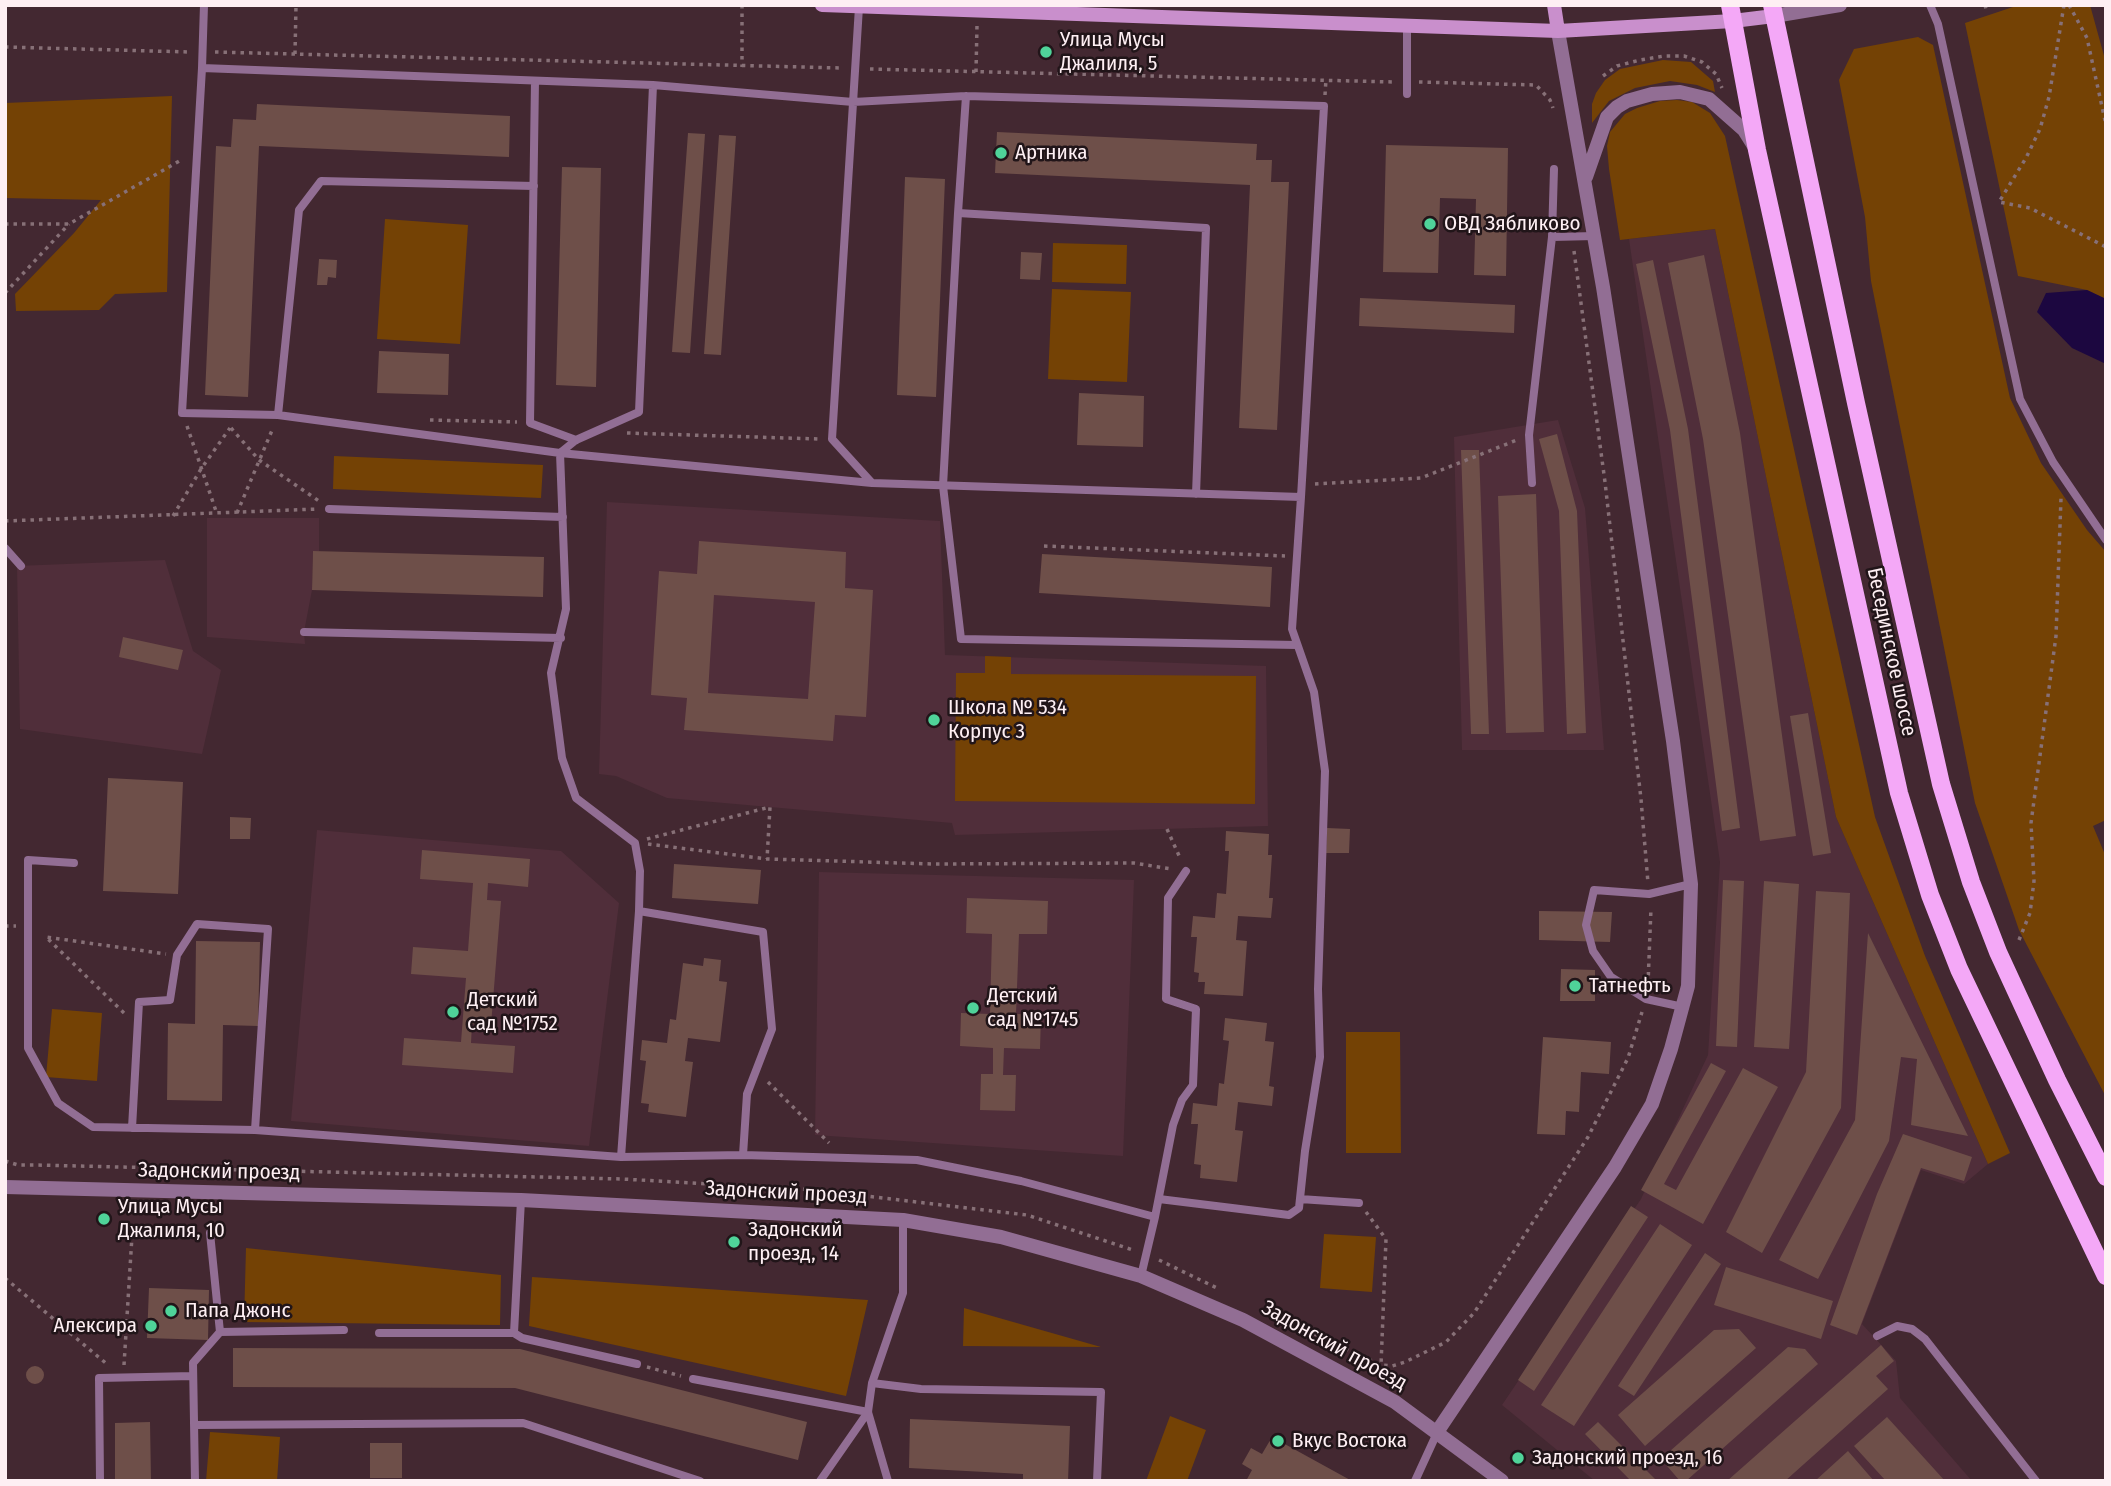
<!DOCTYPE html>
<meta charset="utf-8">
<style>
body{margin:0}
#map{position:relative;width:2111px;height:1486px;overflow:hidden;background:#432831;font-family:"Fira Sans Condensed",sans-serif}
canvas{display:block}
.frame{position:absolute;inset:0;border:7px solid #feeff3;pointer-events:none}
</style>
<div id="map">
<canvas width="2111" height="1486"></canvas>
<div class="frame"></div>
</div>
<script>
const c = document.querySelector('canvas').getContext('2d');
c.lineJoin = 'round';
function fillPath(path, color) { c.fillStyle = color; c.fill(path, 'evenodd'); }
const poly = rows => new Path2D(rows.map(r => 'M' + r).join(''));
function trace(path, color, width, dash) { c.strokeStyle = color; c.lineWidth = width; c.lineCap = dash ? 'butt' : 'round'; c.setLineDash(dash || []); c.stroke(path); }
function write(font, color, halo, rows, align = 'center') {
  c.font = font + ' "Fira Sans Condensed",sans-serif'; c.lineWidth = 5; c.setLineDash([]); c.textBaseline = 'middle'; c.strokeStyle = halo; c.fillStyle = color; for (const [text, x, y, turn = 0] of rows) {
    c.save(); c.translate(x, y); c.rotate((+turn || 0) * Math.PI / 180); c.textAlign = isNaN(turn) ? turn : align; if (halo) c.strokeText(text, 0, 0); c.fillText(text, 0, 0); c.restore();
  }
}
fillPath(poly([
 [1715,229,1836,817,1988,1164,1964,1184,1921,1170,1862,1324,1896,1361,1900,1398,1972,1481,1595,1481,1502,1405,1641,1199,1708,1055,1720,862,1629,239],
 [1558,420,1585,508,1604,750,1462,750,1454,437],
 [607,502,940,521,945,655,1266,666,1268,826,955,835,952,823,667,798,616,776,599,774],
 [207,518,319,518,319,551,313,551,312,590,304,632,305,644,207,637],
 [165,560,193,651,221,670,202,754,20,729,17,566],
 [317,830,561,851,619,903,589,1146,291,1121],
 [819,872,1134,880,1123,1156,815,1135]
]), '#502e3a');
fillPath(poly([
 [2019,5,2090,5,2106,63,2106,299,2087,290,2018,276,1965,23],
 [1918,37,1933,45,2010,398,2041,463,2087,530,2106,552,2106,820,2093,826,2106,857,2106,1097,2019,930,1975,803,1871,281,1865,217,1839,80,1854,49],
 [1663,60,1691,62,1713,81,1715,92,1697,85,1670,81,1635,88,1609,101,1592,123,1592,104,1596,93,1605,80,1620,69],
 [172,96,167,292,115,294,99,310,16,311,15,294,74,233,101,200,5,198,5,103],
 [1677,100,1692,102,1710,113,1725,136,1875,817,1925,956,2010,1153,1988,1164,1836,817,1715,229,1620,240,1609,169,1607,146,1610,132,1625,114,1637,108,1660,101],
 [385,219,468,225,460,344,377,339],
 [1053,243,1127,245,1126,284,1052,282],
 [1052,289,1131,292,1127,382,1048,379],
 [334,456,543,465,541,498,333,489],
 [985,656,1011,657,1011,674,1256,676,1255,804,955,801,956,673,985,673],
 [52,1009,102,1013,97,1081,46,1077],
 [1346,1032,1400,1032,1401,1153,1346,1153],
 [1324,1234,1376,1237,1372,1292,1320,1288],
 [246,1248,501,1275,500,1325,244,1322],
 [532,1277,868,1300,846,1396,529,1326],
 [964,1308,1101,1347,963,1346],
 [1170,1416,1206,1430,1187,1481,1146,1481],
 [210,1432,280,1437,277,1481,206,1481]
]), '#744205');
fillPath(poly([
 [2087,290,2106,299,2106,364,2072,348,2037,312,2046,293]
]), '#1c0740');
fillPath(poly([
 [257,104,510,116,509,157,259,146,248,397,205,395,216,146,231,147,233,119,256,120],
 [997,132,1257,144,1256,160,1272,160,1271,182,1289,182,1277,430,1239,428,1250,185,995,173],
 [688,133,705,134,690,353,672,352],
 [719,135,736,136,721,355,704,354],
 [1386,145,1508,148,1506,276,1474,275,1476,199,1440,198,1438,273,1383,272],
 [562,167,601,168,596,387,556,385],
 [905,177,945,179,936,397,897,395],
 [1021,252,1042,253,1040,280,1020,279],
 [1704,255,1740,433,1796,836,1760,841,1703,439,1668,263],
 [319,259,337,260,336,278,328,277,327,285,317,285],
 [1653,260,1688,429,1740,828,1722,831,1670,430,1636,264],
 [1360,298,1515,305,1514,333,1359,326],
 [379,351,449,354,448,395,377,393],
 [1079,393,1144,396,1143,447,1077,445],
 [1557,434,1577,511,1586,733,1567,734,1559,511,1539,439],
 [1461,450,1479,450,1489,734,1471,734],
 [1536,494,1544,732,1506,733,1498,496],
 [699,541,846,552,845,588,873,590,866,717,835,715,833,741,684,730,687,698,651,695,659,571,697,574],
 [714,595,815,602,808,699,708,693],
 [313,551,544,557,543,597,312,590],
 [1042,554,1272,567,1270,607,1039,593],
 [123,637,183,650,178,670,119,657],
 [1808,713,1831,853,1813,856,1790,716],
 [108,778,183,782,178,894,103,891],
 [230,817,251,818,250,839,230,839],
 [1327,828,1350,829,1349,853,1326,853],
 [1226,831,1269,834,1268,855,1272,855,1269,898,1273,898,1271,918,1238,916,1236,940,1247,941,1243,996,1204,994,1205,982,1198,982,1199,973,1194,972,1197,937,1191,937,1193,916,1215,918,1217,893,1226,894,1229,851,1225,851],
 [422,850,530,859,528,887,488,883,487,900,501,901,491,1025,472,1024,471,1043,515,1046,513,1073,402,1065,404,1038,461,1042,466,978,411,974,413,947,468,951,473,883,420,879],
 [674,864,761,870,758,904,672,898],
 [1723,880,1744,881,1737,1047,1716,1046],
 [1764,881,1799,884,1789,1049,1754,1047],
 [1816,891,1850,893,1841,1108,1762,1253,1726,1232,1806,1072],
 [967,898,1048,901,1047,934,1019,934,1016,1014,1041,1015,1040,1049,1004,1048,1003,1075,1016,1075,1015,1111,980,1110,981,1074,993,1074,993,1048,960,1046,961,1013,990,1014,992,934,966,933],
 [1539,911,1612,912,1610,942,1539,940],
 [1868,933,1968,1136,1911,1125,1917,1059,1901,1057,1889,1141,1818,1279,1779,1260,1855,1120],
 [196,941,260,942,258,1026,223,1025,222,1101,167,1100,168,1023,195,1024],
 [704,958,721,960,719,981,727,982,720,1042,688,1038,685,1061,693,1062,686,1117,648,1112,649,1104,641,1103,646,1061,640,1060,642,1040,667,1043,670,1019,676,1020,683,963,703,966],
 [1561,969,1595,970,1595,1001,1560,1001],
 [1225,1018,1267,1023,1265,1041,1274,1042,1269,1086,1274,1087,1272,1106,1238,1102,1235,1130,1243,1131,1237,1182,1200,1178,1201,1165,1194,1164,1198,1124,1191,1124,1193,1103,1217,1106,1219,1083,1224,1084,1229,1041,1223,1040],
 [1543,1037,1611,1042,1609,1074,1581,1072,1579,1112,1566,1111,1565,1135,1537,1134],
 [1711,1063,1726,1071,1664,1184,1676,1190,1743,1068,1778,1087,1703,1224,1641,1190],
 [1903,1134,1972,1157,1964,1181,1921,1168,1857,1335,1830,1325,1877,1194],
 [1631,1206,1648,1217,1534,1391,1518,1380],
 [1660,1224,1692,1245,1574,1426,1541,1405],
 [1705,1253,1721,1264,1634,1396,1618,1386],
 [1726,1267,1833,1301,1821,1339,1714,1305],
 [149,1288,209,1290,208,1340,147,1338],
 [1739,1329,1756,1348,1645,1446,1618,1415,1714,1330],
 [1881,1345,1894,1361,1876,1376,1888,1389,1785,1481,1727,1481],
 [1788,1347,1805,1349,1818,1364,1686,1481,1680,1481,1661,1459],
 [233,1348,520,1349,807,1422,798,1460,515,1388,233,1387],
 '26 1375a9 9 0 1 1 18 0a9 9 0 1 1-18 0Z',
 [1887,1417,1945,1481,1886,1481,1854,1446],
 [910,1419,1070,1426,1068,1481,1023,1481,1023,1474,909,1468],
 [150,1422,151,1481,115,1481,115,1423],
 [1598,1422,1657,1481,1631,1481,1585,1434],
 [1272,1437,1352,1481,1246,1481,1252,1470,1242,1464,1251,1448,1262,1454],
 [370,1443,402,1443,402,1478,370,1478],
 [1848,1451,1874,1481,1815,1481]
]), '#6e4f49');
trace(poly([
 [742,5,742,67],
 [1985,5,1986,9],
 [1994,5,1994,6],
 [2064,5,2049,97,2040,129,2026,158,1999,202,2030,208,2106,247],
 [2069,5,2087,38,2106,125],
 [5,47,190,52],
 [215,52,841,68],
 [295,54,296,5],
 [870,69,1394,82],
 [976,72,977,25],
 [1603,76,1617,66,1640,60,1664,56,1684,56,1702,62,1716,74,1722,88],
 [1419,82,1536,85,1550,100,1553,108],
 [1325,95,1326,79],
 [5,224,69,224,183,159],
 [1574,251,1605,482,1641,799,1648,883],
 [5,293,69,224],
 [430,420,517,422],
 [187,426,217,514],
 [231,428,259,460,319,501],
 [627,433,818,439],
 [1315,484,1421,478,1517,440],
 [237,513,273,428],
 [173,516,201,469,230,428],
 [5,521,318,509],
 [1044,546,1285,556],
 [1167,829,1181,860],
 [647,839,770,807,767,859],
 [648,844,767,859,934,864,1134,863,1171,869],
 [5,926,16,926],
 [2019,940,2030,913,2034,881,2031,823,2056,636,2061,498],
 [1648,984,1651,908],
 [124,1013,46,937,166,954],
 [768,1082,829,1143],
 [5,1161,18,1165,36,1165,622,1179,815,1190,1027,1215,1133,1250],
 [1366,1212,1386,1239,1381,1365],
 [1159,1260,1219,1289],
 [5,1278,108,1365],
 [1276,1316,1381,1365,1392,1366,1405,1362,1446,1342,1474,1313,1588,1137,1628,1058,1642,1012],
 [124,1365,132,1236],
 [647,1367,681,1376]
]), '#877077', 3.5, [3.5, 5]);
trace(poly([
 [204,5,202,68,182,413,278,415,299,210,321,181,534,186],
 [1930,5,1938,24,2020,399,2053,462,2106,540],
 [859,7,832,439,872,483,1301,497,1292,629,1314,692,1325,771,1318,989,1320,1057,1305,1151,1299,1208,1289,1215,1159,1199],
 [202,68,653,85,853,102,966,96,1324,106,1301,497],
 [535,81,530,423,576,440],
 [653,85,639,412,576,440,560,453,566,609,551,673,562,758,576,798,635,843,640,871,639,911,763,932,772,1029,747,1094,743,1155,917,1160,1021,1181,1155,1217,1173,1125,1182,1100,1193,1085,1196,1009,1166,999,1168,898,1186,871],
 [1407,94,1407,25],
 [1554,169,1552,237,1595,236],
 [958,213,966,96],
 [278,415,560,453,872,483],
 [1532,483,1529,435,1552,237],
 [1196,494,1206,228,958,213,943,486,961,639,1297,645],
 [329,509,563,517],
 [5,548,21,566],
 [304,632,561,638],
 [74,863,28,860,28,1048,58,1103,93,1127,255,1130,621,1157,743,1155],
 [1683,1007,1646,999,1611,977,1593,951,1586,925,1594,890,1649,894,1691,884],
 [132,1128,139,1002,170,1000,177,955,197,924,268,929,255,1130],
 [621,1157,639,911],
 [1300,1199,1359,1203],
 [210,1233,220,1332,344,1330],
 [1141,1276,1155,1217],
 [379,1333,514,1333,521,1200],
 [514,1333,522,1338,637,1364],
 [1877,1336,1897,1326,1912,1329,1925,1339,2036,1481],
 [693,1379,868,1412,872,1383,903,1293,903,1220],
 [872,1383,921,1389,1101,1392,1097,1481],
 [868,1412,888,1481],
 [194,1425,523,1423,700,1481],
 [100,1481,99,1378,193,1376],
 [195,1481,193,1363,220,1332],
 [820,1481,868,1412],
 [1415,1481,1437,1433]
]), '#926e94', 8);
trace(poly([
 [1774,16,1840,5],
 [1586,177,1607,117,1617,107,1627,101,1652,94,1680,92,1709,99,1744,130,1754,146],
 [5,1187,521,1200,903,1220,1001,1237,1141,1276,1243,1320,1395,1402,1502,1481],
 [1437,1432,1615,1167,1652,1104,1671,1049,1688,986,1691,884,1673,741,1603,287,1558,31]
]), '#926e94', 14);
trace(poly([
 [822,5,1558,31,1733,21,1774,16],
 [1554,5,1558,31]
]), '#c98fcc', 14);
trace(poly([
 [1730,5,1757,150,1899,793,1930,895,1959,969,2106,1276],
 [1772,5,1856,403,1941,784,1971,882,1998,952,2057,1080,2106,1177]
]), '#f4a8f7', 18);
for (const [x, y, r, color] of [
 [1046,52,7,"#4fd399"],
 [1001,153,7,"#4fd399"],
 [1430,224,7,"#4fd399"],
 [934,720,7,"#4fd399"],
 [1575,986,7,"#4fd399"],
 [973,1008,7,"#4fd399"],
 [453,1012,7,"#4fd399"],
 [104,1219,7,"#4fd399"],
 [734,1242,7,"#4fd399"],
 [171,1311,7,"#4fd399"],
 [151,1326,7,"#4fd399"],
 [1278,1441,7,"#4fd399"],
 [1518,1458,7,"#4fd399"]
]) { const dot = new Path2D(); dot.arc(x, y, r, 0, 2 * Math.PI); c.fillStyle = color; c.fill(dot); trace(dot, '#211519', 2.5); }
write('21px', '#feeff3', '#211519', [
 ["Улица Мусы",1060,40],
 ["Джалиля, 5",1060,64],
 ["Артника",1015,153],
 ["ОВД Зябликово",1444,224],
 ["Школа № 534",948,708],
 ["Корпус 3",948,732],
 ["Татнефть",1589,986],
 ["Детский",987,996],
 ["сад №1745",987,1020],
 ["Детский",467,1000],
 ["сад №1752",467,1024],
 ["Улица Мусы",118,1207],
 ["Джалиля, 10",118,1231],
 ["Задонский",748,1230],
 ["проезд, 14",748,1254],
 ["Папа Джонс",185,1311],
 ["Алексира",137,1326,"right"],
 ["Вкус Востока",1292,1441],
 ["Задонский проезд, 16",1532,1458]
], 'left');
write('21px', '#feeff3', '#211519', [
 ["Бесединское шоссе",1891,652,78],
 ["Задонский проезд",219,1172,1],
 ["Задонский проезд",786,1193,3],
 ["Задонский проезд",1334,1346,29]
]);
</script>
